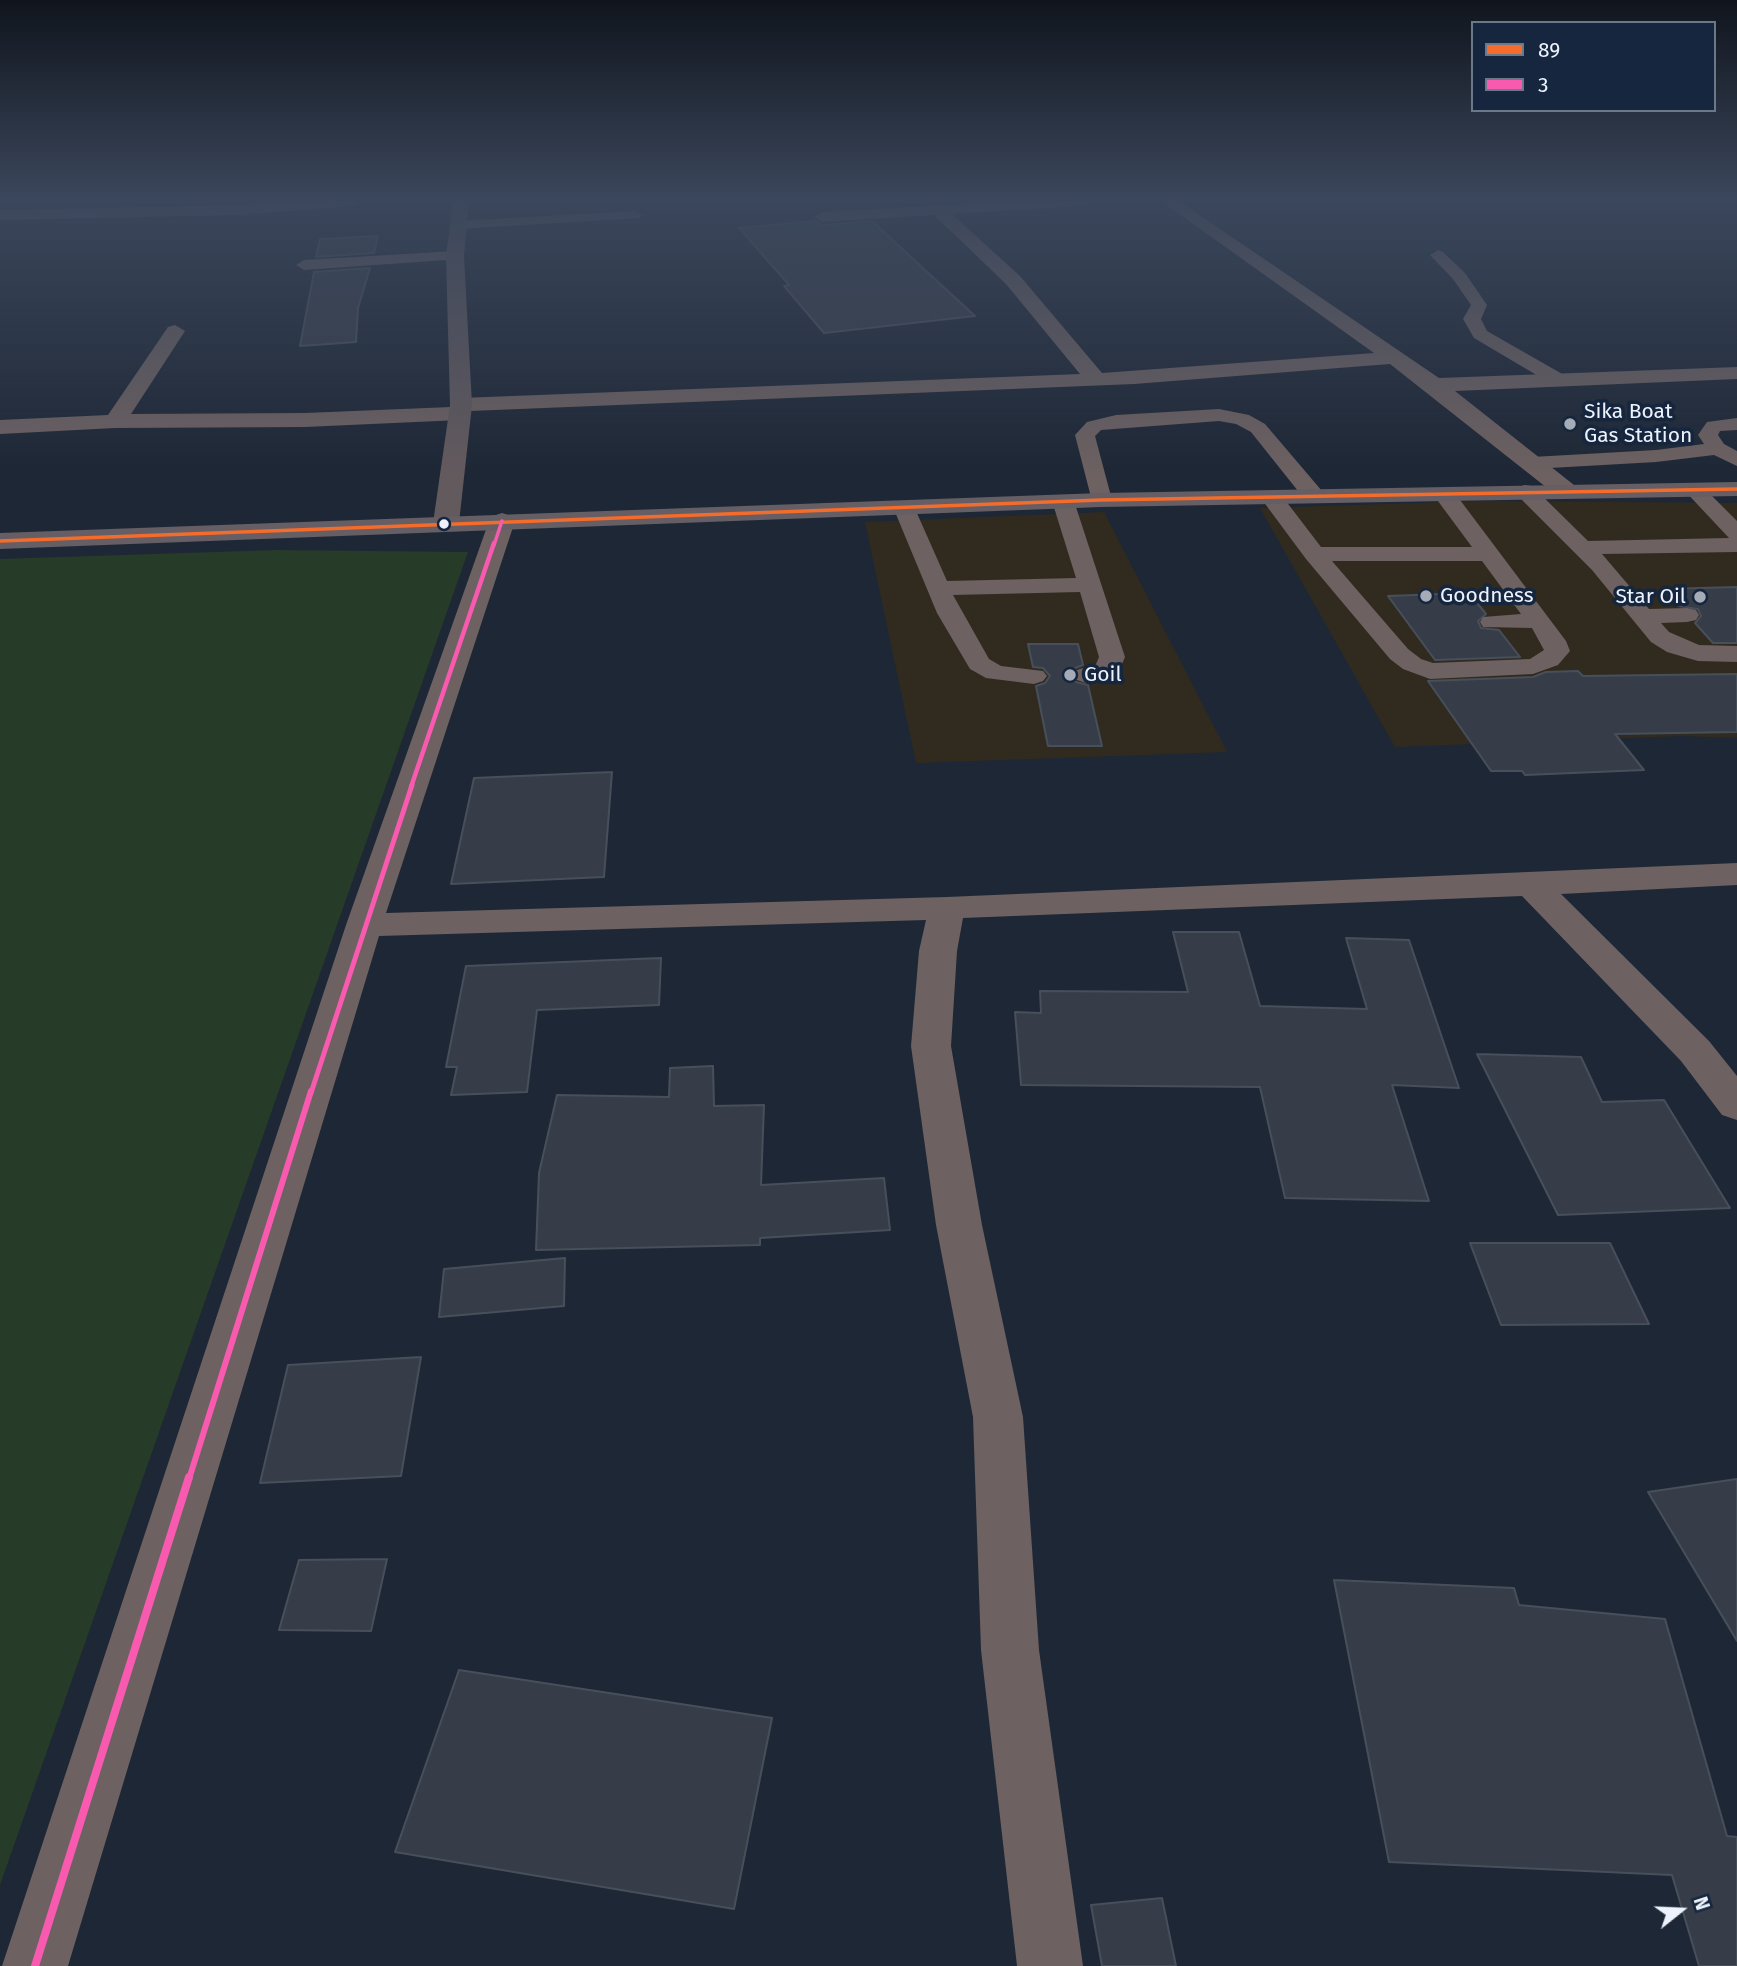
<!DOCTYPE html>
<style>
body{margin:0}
#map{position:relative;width:1737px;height:1966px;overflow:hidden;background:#1e2735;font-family:"Fira Sans",sans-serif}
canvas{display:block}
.legend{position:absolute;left:1471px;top:21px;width:245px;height:91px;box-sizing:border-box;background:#15263e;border:2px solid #6b788a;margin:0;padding:9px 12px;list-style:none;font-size:21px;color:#edf3fd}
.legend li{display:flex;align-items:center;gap:14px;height:35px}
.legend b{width:35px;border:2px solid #6b788a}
.north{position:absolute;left:1646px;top:1875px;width:70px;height:70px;-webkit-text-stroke:5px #15263e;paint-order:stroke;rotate:72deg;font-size:19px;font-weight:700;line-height:28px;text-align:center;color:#edf3fd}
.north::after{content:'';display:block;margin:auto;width:24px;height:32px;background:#edf3fd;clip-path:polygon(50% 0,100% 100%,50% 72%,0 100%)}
</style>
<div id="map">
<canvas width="1737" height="1966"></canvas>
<ul class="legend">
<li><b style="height:9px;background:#f36c2b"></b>89</li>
<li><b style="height:9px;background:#f75aaf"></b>3</li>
</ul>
<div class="north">N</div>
</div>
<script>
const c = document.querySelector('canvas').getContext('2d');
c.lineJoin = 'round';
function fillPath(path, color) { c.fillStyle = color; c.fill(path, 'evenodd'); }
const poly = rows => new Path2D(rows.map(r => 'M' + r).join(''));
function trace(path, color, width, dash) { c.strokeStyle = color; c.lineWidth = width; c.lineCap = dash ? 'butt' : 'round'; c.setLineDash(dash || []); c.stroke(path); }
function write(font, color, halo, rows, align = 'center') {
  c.font = font + ' "Fira Sans",sans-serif'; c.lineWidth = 7; c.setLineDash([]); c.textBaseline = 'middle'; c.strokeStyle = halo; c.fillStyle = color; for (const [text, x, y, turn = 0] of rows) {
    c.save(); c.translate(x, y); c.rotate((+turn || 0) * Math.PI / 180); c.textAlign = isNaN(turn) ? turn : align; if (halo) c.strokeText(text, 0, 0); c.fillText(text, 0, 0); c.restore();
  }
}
fillPath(poly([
 [1479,501,1737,503,1737,738,1681,736,1395,747,1260,508],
 [1104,512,1227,752,916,763,865,522]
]), '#312b1f');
fillPath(poly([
 [277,550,468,552,0,1885,0,559]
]), '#273b29');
const building = poly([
 [815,221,822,225,872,221,975,316,824,333,784,286,789,285,739,228,815,221],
 [378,236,374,253,316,257,320,239,378,236],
 [370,268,358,308,356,342,300,346,314,272,370,268],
 [1737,587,1737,643,1713,643,1695,623,1701,616,1698,609,1678,606,1663,589,1737,587],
 [1469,593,1486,614,1478,621,1481,628,1499,630,1520,657,1435,660,1388,596,1469,593],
 [1028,644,1078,644,1083,665,1075,668,1070,675,1076,682,1088,685,1102,746,1048,746,1036,686,1045,683,1050,676,1043,668,1033,667,1028,644],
 [1578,671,1583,676,1737,674,1737,732,1615,734,1644,770,1525,775,1522,771,1491,771,1428,681,1533,677,1546,672,1578,671],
 [612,772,604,877,451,884,474,778,612,772],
 [1173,932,1239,932,1260,1006,1367,1009,1346,938,1409,940,1459,1088,1392,1085,1429,1201,1285,1198,1260,1087,1021,1085,1015,1012,1041,1013,1040,991,1188,992,1173,932],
 [661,958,659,1005,537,1010,527,1092,451,1095,457,1067,446,1067,466,966,661,958],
 [1477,1054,1581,1057,1602,1102,1664,1100,1730,1208,1558,1215,1477,1054],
 [713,1066,714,1106,764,1105,761,1185,884,1178,890,1230,760,1238,760,1245,536,1250,539,1173,557,1095,669,1097,670,1068,713,1066],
 [1470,1243,1610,1243,1649,1324,1501,1325,1470,1243],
 [565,1258,564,1306,439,1317,444,1269,565,1258],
 [421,1357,401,1476,260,1483,288,1365,421,1357],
 [1737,1479,1737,1641,1648,1492,1737,1479],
 [387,1559,371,1631,279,1630,299,1560,387,1559],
 [1334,1580,1514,1588,1519,1605,1665,1619,1727,1836,1737,1837,1737,1966,1699,1966,1672,1875,1389,1862,1334,1580],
 [459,1670,772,1718,734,1909,395,1852,459,1670],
 [1162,1898,1176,1966,1102,1966,1091,1905,1162,1898]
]);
fillPath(building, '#363d48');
trace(building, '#474f5b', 2);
fillPath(poly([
 [635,211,642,215,640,218,458,229,451,225,458,221,635,211],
 [1438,250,1443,252,1465,273,1487,305,1481,319,1487,331,1564,375,1566,379,1564,383,1550,383,1474,338,1463,319,1471,305,1453,279,1430,255,1438,250],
 [455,251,463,256,460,259,304,270,296,265,304,260,455,251],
 [1219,409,1249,415,1265,424,1322,491,1325,496,1322,501,1306,501,1251,432,1236,424,1219,421,1101,430,1095,436,1112,500,1101,506,1093,505,1075,435,1087,422,1116,415,1219,409],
 [1737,418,1737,430,1720,431,1718,435,1724,444,1737,451,1737,466,1714,455,1656,462,1532,469,1522,463,1532,457,1656,450,1704,444,1698,435,1707,422,1737,418],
 [1694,483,1701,485,1737,521,1737,552,1602,554,1649,609,1687,608,1696,610,1699,615,1696,620,1687,622,1661,623,1669,632,1699,645,1737,646,1737,662,1698,661,1667,652,1651,642,1592,570,1513,491,1524,485,1532,486,1588,541,1729,538,1683,489,1694,483],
 [1443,487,1451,488,1566,641,1570,651,1558,665,1533,674,1430,679,1403,669,1390,659,1306,559,1260,497,1271,491,1279,492,1321,547,1472,547,1432,493,1443,487],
 [1332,561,1482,561,1521,614,1483,617,1480,622,1483,627,1532,628,1544,650,1530,659,1433,663,1421,659,1408,649,1332,561],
 [1063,495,1074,501,1125,657,1120,669,1116,674,1086,683,1077,680,1073,675,1077,670,1096,664,1099,657,1080,592,953,595,989,659,1001,666,1043,671,1047,676,1043,681,1034,684,986,678,970,669,937,613,893,507,904,501,912,502,947,581,1076,578,1052,501,1063,495]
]), '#6d6161');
fillPath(poly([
 [280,201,362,201,354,206,236,215,0,220,0,210,236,205,280,201],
 [1012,201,1094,201,1086,206,952,214,1020,276,1102,373,1374,353,1161,201,1179,201,1439,378,1737,367,1737,379,1455,391,1574,485,1577,490,1574,495,1565,497,1556,495,1390,364,1134,384,470,411,468,418,460,420,305,427,115,428,0,434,0,420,108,415,168,327,175,325,185,331,131,414,305,413,451,407,453,400,461,398,1080,374,1006,284,934,215,822,222,814,217,822,212,1012,201],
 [502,513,511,516,515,521,386,913,947,897,1737,863,1737,885,1561,894,1709,1041,1737,1076,1737,1120,1722,1115,1681,1061,1522,896,963,918,957,951,951,1046,982,1225,1023,1417,1039,1650,1083,1966,1017,1966,981,1650,973,1417,936,1225,911,1046,919,951,926,920,379,936,68,1966,2,1966,346,925,489,521,493,516,502,513]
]), '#6d6161');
fillPath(poly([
 [453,201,469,201,464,256,472,405,459,523,455,528,446,531,437,528,433,523,450,405,446,256,453,201]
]), '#635a5e');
fillPath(poly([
 [1737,482,1737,496,1101,507,0,549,0,533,1101,493,1737,482]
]), '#655e64');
trace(poly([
 [0,541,1101,500,1737,489]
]), '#f36c2b', 3.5);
trace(poly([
 [494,545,502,521]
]), '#f75aaf', 3.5);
trace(poly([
 [411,787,494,543]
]), '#f75aaf', 4.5);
trace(poly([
 [311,1093,412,785]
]), '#f75aaf', 5);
trace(poly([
 [189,1479,311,1091]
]), '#f75aaf', 6);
trace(poly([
 [35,1966,189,1477]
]), '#f75aaf', 8);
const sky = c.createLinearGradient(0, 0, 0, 476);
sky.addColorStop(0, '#10151d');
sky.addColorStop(0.42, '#3b475c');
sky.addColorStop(1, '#3b475c00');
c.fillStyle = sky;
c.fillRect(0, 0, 1737, 476);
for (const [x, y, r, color] of [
 [1570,424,7,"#a5acb7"],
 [444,524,6,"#edf3fd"],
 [1426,596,7,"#a5acb7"],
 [1700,597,7,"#a5acb7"],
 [1070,675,7,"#a5acb7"]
]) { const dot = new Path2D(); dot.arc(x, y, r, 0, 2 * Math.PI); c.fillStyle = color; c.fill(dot); trace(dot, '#15263e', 2.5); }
write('21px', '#edf3fd', '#15263e', [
 ["Sika Boat",1584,412],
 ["Gas Station",1584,436],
 ["Goodness",1440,596],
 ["Star Oil",1686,597,"right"],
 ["Goil",1084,675]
], 'left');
</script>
